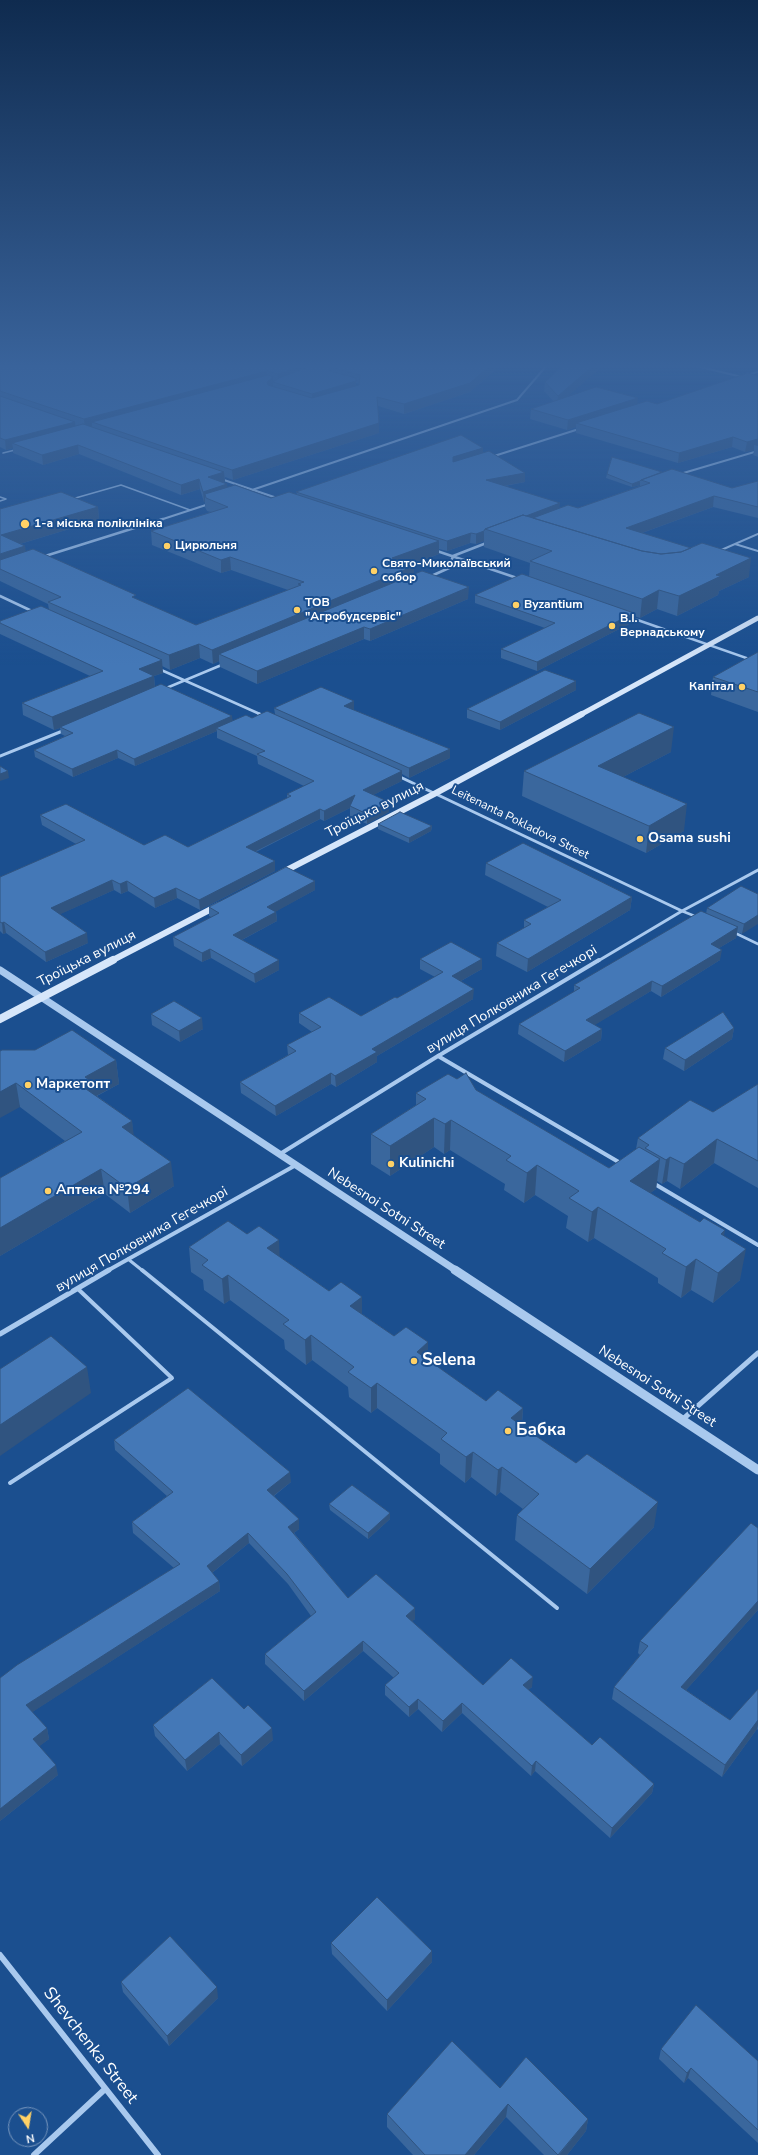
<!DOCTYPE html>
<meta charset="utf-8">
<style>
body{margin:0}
#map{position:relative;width:758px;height:2155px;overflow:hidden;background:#1b4f8f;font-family:"Nunito Sans",sans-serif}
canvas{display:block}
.north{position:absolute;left:8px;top:2107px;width:40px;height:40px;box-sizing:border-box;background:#1b4f8f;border:1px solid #7695bc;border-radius:50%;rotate:168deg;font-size:11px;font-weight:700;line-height:16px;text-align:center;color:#fff}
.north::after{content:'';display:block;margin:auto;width:14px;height:18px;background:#ffd166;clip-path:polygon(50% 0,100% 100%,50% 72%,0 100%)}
</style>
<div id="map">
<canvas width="758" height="2155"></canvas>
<div class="north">N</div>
</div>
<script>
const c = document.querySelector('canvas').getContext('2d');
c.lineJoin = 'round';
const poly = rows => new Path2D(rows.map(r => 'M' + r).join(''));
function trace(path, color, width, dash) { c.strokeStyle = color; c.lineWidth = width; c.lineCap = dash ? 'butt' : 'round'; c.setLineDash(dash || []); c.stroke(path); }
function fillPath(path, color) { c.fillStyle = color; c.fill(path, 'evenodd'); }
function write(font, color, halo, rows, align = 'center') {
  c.font = font + ' "Nunito Sans",sans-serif'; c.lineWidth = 4; c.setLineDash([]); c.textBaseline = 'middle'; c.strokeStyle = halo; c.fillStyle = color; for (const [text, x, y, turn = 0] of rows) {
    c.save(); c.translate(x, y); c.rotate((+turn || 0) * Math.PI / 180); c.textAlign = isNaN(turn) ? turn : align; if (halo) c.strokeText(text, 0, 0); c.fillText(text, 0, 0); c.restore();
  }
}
trace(poly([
 [699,367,707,364],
 [3,453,15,450],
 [0,497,6,499,0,501],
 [72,499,121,485,190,510]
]), '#a9c9ee', 1.5);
trace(poly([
 [735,544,758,551],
 [719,551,758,534]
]), '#a9c9ee', 2);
trace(poly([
 [682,911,697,917],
 [733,932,758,944]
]), '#a9c9ee', 2.5);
trace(poly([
 [128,1259,143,1271]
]), '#a9c9ee', 3);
trace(poly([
 [142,1270,557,1608],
 [10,1483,172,1378,78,1289]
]), '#a9c9ee', 4);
trace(poly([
 [688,364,742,377],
 [746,375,758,372],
 [491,457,579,429],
 [680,474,758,451],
 [221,479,277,498],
 [252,490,517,400,548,364],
 [160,520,209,504]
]), '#a9c9ee', 2);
trace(poly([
 [434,550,520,579],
 [42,557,163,519],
 [429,577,449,568,453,556,489,542],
 [0,596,34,612],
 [629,617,758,662],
 [159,669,262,715],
 [164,689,224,664]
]), '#a9c9ee', 2.5);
trace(poly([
 [259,714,264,716],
 [0,756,65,730],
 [398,776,682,911],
 [598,961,682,911,758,870]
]), '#a9c9ee', 3);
trace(poly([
 [438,1056,622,1164],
 [280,1154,438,1056,599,960],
 [653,1183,758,1245],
 [107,1271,296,1165]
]), '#a9c9ee', 4);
trace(poly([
 [0,1334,109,1270],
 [683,1419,758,1353]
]), '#a9c9ee', 5);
trace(poly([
 [0,1955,158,2155],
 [34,2155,104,2090]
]), '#a9c9ee', 6);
trace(poly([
 [0,970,457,1271]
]), '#a9c9ee', 7);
trace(poly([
 [455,1270,758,1470]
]), '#a9c9ee', 9);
trace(poly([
 [580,715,758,618]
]), '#d6e6fa', 5);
trace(poly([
 [281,873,436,793,582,714],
 [111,961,219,905]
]), '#d6e6fa', 6);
trace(poly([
 [0,1019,113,960]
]), '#d6e6fa', 8);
fillPath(poly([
 [0,364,502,364,470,392,404,414,378,406,379,433,233,480,225,477,225,482,223,483,227,487,271,498,297,494,296,492,483,453,525,482,505,486,560,508,578,508,640,486,640,485,632,487,606,478,607,474,662,472,732,488,758,481,758,518,713,507,642,533,749,577,719,591,718,595,677,616,657,609,640,618,634,616,633,622,537,671,501,658,501,649,545,628,475,603,475,595,529,577,530,563,484,547,484,541,476,544,470,543,447,551,439,549,439,554,411,565,414,566,414,574,468,599,370,641,364,639,257,684,220,667,219,661,213,664,200,658,170,670,162,666,163,673,154,676,155,687,233,721,275,714,274,708,354,710,450,749,450,758,409,778,402,774,402,781,373,795,389,802,389,812,367,824,350,816,350,808,324,821,320,819,256,852,275,871,200,910,177,898,155,908,128,891,121,894,114,890,60,914,88,943,46,962,6,933,3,934,0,931,0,877,76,844,42,825,40,815,144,845,188,847,287,798,287,794,304,786,258,764,257,756,217,738,217,731,135,766,118,758,73,777,35,757,34,750,65,736,61,734,60,728,54,730,23,715,22,703,90,676,0,634,0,621,49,610,48,604,0,581,0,509,98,507,99,520,20,544,26,552,196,625,288,590,231,570,221,573,152,545,151,531,211,512,207,511,205,507,205,502,204,502,200,489,181,495,79,454,43,465,13,453,13,448,6,450,0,447],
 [356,383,359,384,359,385,356,386],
 [565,364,605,364,566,397,637,404,657,404,758,376,758,457,753,455,754,450,745,452,732,447,678,463,576,433,576,427,567,430,530,419,531,409,554,402,544,391,545,382],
 [727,364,758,364,745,369],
 [758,652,758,712,711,695,713,677],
 [576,681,576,690,500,730,467,718,467,709],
 [671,752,623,777,684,831,646,853,522,796,524,771],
 [378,824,432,826,431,831,409,843,378,829],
 [486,863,632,897,630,910,527,972,496,956,497,943,524,928,524,920,548,907,485,875],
 [315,881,315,890,276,911,277,921,242,940,279,970,255,983,211,958,202,962,174,946,173,937,211,917,209,916,209,907],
 [758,894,742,934,737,932,736,938,719,948,720,960,661,997,651,991,594,1025,602,1029,601,1040,564,1062,518,1034,519,1024,574,992,574,985,706,914,707,908],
 [420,959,482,969,461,981,473,999,377,1056,377,1062,336,1087,331,1084,276,1116,241,1093,240,1082,288,1055,287,1045,312,1032,299,1023,299,1013,361,1016,397,998,435,977,420,969],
 [151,1014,203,1029,180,1042,152,1025],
 [734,1028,732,1039,684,1071,663,1059,665,1048],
 [0,1051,116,1060,119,1084,97,1096,132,1121,133,1135,174,1186,130,1213,105,1194,0,1256,0,1178,65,1141,20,1107],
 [758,1084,758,1188,714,1163,680,1189,667,1181,662,1184,657,1181,656,1189,650,1193,724,1237,740,1280,713,1303,691,1290,681,1298,658,1283,658,1278,594,1238,588,1242,566,1228,568,1216,535,1195,524,1203,504,1190,505,1184,450,1150,444,1154,434,1147,390,1176,371,1164,371,1134,416,1105,416,1093,476,1090,609,1168,636,1149,638,1138,713,1112],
 [247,1234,394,1336,428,1342,428,1360,486,1401,523,1408,522,1425,654,1527,587,1594,515,1540,517,1515,523,1509,500,1492,496,1496,471,1477,465,1483,440,1464,440,1454,377,1408,371,1413,349,1397,348,1387,312,1360,306,1365,285,1349,284,1340,230,1300,224,1304,204,1290,203,1280,191,1272,189,1247],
 [114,1440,291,1482,274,1496,299,1519,299,1529,294,1533,348,1598,415,1608,415,1619,412,1621,483,1685,532,1687,528,1690,592,1745,654,1784,652,1793,610,1838,535,1771,531,1776,462,1713,442,1732,418,1709,409,1717,385,1695,385,1685,394,1678,363,1651,304,1701,265,1664,265,1654,311,1616,288,1584,249,1543,212,1573,219,1581,220,1591,32,1712,47,1728,49,1739,39,1746,58,1775,0,1821,0,1678,174,1568,133,1533,132,1522,167,1496,115,1450],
 [329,1504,390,1513,390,1519,368,1539,330,1510],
 [758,1528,758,1610,686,1690,730,1720,758,1689,758,1730,757,1729,722,1777,612,1699,614,1687,640,1655,638,1653,640,1641],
 [212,1678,273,1740,242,1766,220,1744,187,1771,155,1736,153,1725],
 [331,1943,432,1962,387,2011,332,1954],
 [121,1982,218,1998,169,2046,123,1992],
 [661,2049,758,2061,758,2143,688,2078,684,2083,659,2059],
 [500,2088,588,2119,586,2131,567,2155,544,2155,506,2117,474,2155,413,2155,387,2127,387,2114]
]), '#3a679d');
fillPath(poly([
 [492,364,502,364,470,392,404,414,404,404],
 [595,364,605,364,557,406,558,396],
 [745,364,758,364,758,365,745,369],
 [303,365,304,374,278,383,278,374],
 [267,371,267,380,92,422,92,427,85,429,84,419],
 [273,377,273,386,267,391,267,382],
 [356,381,356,390,312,403,312,394],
 [638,398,637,408,576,423,576,427,567,430,568,420],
 [75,422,76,431,12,443,13,448,6,450,5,440],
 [379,423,379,433,233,480,232,470],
 [733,437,732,447,678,463,679,453],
 [758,439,758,446,754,445,754,450,745,452,747,442],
 [78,445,79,454,43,465,42,455],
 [483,448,483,457,453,462,453,457],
 [224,472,225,482,209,487,208,477],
 [525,473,525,482,485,489,486,480],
 [199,479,200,489,181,495,181,485],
 [640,481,640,485,632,487,632,484],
 [227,484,228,494,205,494,205,502,204,502,203,492],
 [714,496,713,507,625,539,626,528],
 [560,503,559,513,488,530],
 [98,507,99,520,3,549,1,535],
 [484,531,484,541,476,544,476,534],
 [471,533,470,543,447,551,447,541],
 [439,541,439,554,392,572,392,558],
 [25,546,27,559,0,568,0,554],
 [230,557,231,570,221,573,221,560],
 [751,558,749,577,719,591,718,595,677,616,679,596,716,575],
 [414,566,414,580,219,654,219,661,213,664,212,650],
 [469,587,468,599,370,641,370,629],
 [659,590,657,609,640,618,642,599],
 [634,613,633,622,537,671,537,662],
 [364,627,364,639,257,684,257,671],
 [199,644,200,658,170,670,169,655],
 [162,660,163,673,154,676,155,688,60,727,60,728,54,730,52,717,139,669],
 [576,681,576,690,500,730,500,722],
 [354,701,354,710,344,706],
 [232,716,233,723,216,728,217,731,135,766,134,759],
 [674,727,671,752,596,791,598,766],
 [450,749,450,758,409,778,409,768],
 [117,750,118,758,73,777,72,769],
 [8,771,9,778,0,781,0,774],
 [402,771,402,781,363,800,363,790],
 [355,795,350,806,350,808,324,821,324,811],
 [389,802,389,812,367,824,367,814],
 [687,804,684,831,646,853,649,826],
 [320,809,320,819,246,856,246,847],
 [432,826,431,831,409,843,409,838],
 [275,861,275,871,200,910,199,900],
 [112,880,114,890,52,918,51,908],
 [127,881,128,891,121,894,120,884],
 [315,881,315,890,268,916,267,907],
 [176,888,177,898,155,908,154,898],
 [632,897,630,910,527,972,528,959],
 [276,912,277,921,234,944,233,935],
 [758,915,758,924,742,934,744,924],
 [4,922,6,933,3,934,2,923],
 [738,927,736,938,709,954,711,944],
 [87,933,88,943,46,962,45,952],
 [210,949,211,958,202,962,202,953],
 [722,950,720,960,661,997,662,986],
 [482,959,482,969,452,986,452,976],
 [279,960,279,970,255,983,254,974],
 [652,981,651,991,585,1031,586,1020],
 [474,989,473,999,377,1056,377,1062,336,1087,335,1076,372,1049],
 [202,1018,203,1029,180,1042,179,1031],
 [734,1028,732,1039,684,1071,685,1060],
 [602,1029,601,1040,564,1062,565,1051],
 [116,1060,119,1084,96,1096,90,1113,85,1077],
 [331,1073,331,1084,276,1116,275,1106],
 [16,1083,20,1107,0,1118,0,1092],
 [434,1118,434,1147,390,1176,390,1146],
 [451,1120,450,1150,444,1154,445,1124],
 [132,1121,135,1145,122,1127],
 [717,1139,714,1163,680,1189,684,1164],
 [670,1157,667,1181,662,1184,666,1160],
 [660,1159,656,1189,626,1211,630,1181],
 [171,1162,174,1186,130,1213,127,1188],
 [537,1165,535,1195,524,1203,527,1173],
 [101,1169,105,1194,0,1256,0,1228],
 [598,1207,594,1238,588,1242,592,1212],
 [725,1230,720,1261,721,1234],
 [279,1240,280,1264,267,1248],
 [746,1249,740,1280,713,1303,718,1273],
 [696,1259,691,1290,681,1298,686,1267],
 [228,1275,230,1300,224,1304,222,1279],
 [362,1297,362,1322,350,1306],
 [311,1335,312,1360,306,1365,305,1340],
 [428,1342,428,1367,417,1352],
 [87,1367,91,1393,0,1456,0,1425],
 [377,1383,377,1408,371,1413,371,1388],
 [523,1408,521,1433,511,1418],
 [473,1452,471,1477,465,1483,466,1457],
 [502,1467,500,1492,496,1496,498,1470],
 [290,1472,291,1482,268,1500,267,1490],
 [658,1502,654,1527,587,1594,590,1569],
 [390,1513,390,1519,368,1539,368,1533],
 [299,1519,299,1529,289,1537,288,1527],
 [248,1533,249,1543,208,1576,207,1566],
 [219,1581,220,1591,28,1715,26,1705],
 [758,1601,758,1610,678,1699,681,1687],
 [415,1608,415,1619,406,1627,406,1616],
 [363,1641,363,1651,304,1701,304,1691],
 [533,1677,532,1687,522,1695,523,1685],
 [418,1699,418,1709,409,1717,409,1707],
 [462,1703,462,1713,442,1732,443,1721],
 [758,1720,758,1725,757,1729,722,1777,725,1765],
 [47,1728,49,1739,36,1749,33,1739],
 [272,1728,273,1740,242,1766,241,1755],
 [219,1732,220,1744,187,1771,185,1760],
 [536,1761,535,1771,531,1776,532,1766],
 [56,1765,58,1775,0,1821,0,1809],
 [654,1784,652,1793,610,1838,612,1828],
 [432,1951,432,1962,387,2011,387,2000],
 [217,1987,218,1998,169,2046,167,2036],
 [691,2068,688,2078,684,2083,687,2073],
 [508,2104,506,2117,474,2155,465,2155],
 [588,2119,586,2131,567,2155,559,2155]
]), '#305480');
const building = poly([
 [0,364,303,364,303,365,278,374,267,371,84,419,0,391,0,364],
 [307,364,492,364,470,383,404,404,377,397,379,423,232,470,92,422,268,375,273,377,267,382,268,385,312,398,359,385,360,375,330,367,330,371,356,378,356,381,312,394,273,382,279,378,309,367,307,364],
 [565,364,595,364,558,396,545,382,565,364],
 [748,373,758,376,758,439,747,442,733,437,679,453,576,423,647,401,657,404,748,373],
 [596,387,638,398,568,420,531,409,596,387],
 [0,396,75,422,5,440,0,438,0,396],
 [83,424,224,472,208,477,227,484,203,492,199,479,181,485,78,445,42,455,12,443,83,424],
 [461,435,483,448,453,457,453,462,489,451,525,473,486,480,560,503,526,516,523,515,485,529,484,531,476,534,471,533,447,541,296,492,461,435],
 [612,457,662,472,641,480,640,481,632,484,607,474,612,457],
 [672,469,732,488,758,481,758,507,714,496,626,528,691,548,681,552,661,554,642,551,533,518,568,505,578,508,650,483,641,480,672,469],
 [235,485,271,498,289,492,439,541,392,558,414,566,212,650,199,644,169,655,48,602,61,597,0,569,0,560,33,549,136,595,132,597,196,625,301,585,298,584,304,582,230,557,221,560,151,531,228,507,206,498,205,494,235,485],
 [61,492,98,507,1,535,25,546,0,554,0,509,61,492],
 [523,515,642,551,661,554,681,552,702,543,751,558,716,575,721,576,679,596,659,590,642,599,530,561,552,551,485,529,523,515],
 [422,571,469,587,370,629,364,627,257,671,219,654,422,571],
 [522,574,634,613,537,662,501,649,555,623,475,595,522,574],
 [41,606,162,660,139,669,154,676,52,717,22,703,103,671,0,623,0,621,41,606],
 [758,652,758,692,713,677,758,652],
 [545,670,576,681,500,722,467,709,545,670],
 [161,684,232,716,134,759,117,750,72,769,34,750,73,733,60,727,161,684],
 [321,687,354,701,344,706,450,749,409,768,274,708,321,687],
 [267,711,402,771,363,790,389,802,367,814,350,806,355,795,324,811,320,809,246,847,275,861,199,900,176,888,154,898,127,881,120,884,112,880,51,908,87,933,45,952,4,922,2,923,0,922,0,877,85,840,40,815,66,804,144,845,165,835,188,847,291,796,287,794,314,781,257,754,265,751,216,728,246,715,252,718,267,711],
 [639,713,674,727,598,766,687,804,649,826,524,771,639,713],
 [0,766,8,771,0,774,0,766],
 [400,812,432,826,409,838,378,824,400,812],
 [523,843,632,897,528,959,497,943,531,924,524,920,561,900,486,863,523,843],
 [286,867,315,881,267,907,276,912,233,935,279,960,254,974,210,949,202,953,173,937,219,913,209,907,286,867],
 [741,886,758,894,758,915,744,924,707,908,741,886],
 [701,911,738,927,711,944,722,950,662,986,652,981,586,1020,602,1029,565,1051,519,1024,580,988,574,985,701,911],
 [451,942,482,959,452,976,474,989,372,1049,377,1052,335,1076,331,1073,275,1106,240,1082,296,1051,287,1045,321,1027,299,1013,329,997,361,1016,395,997,397,998,443,972,420,959,451,942],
 [174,1001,202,1018,179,1031,151,1014,174,1001],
 [723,1012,734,1028,685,1060,665,1048,723,1012],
 [72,1030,116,1060,85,1077,95,1084,86,1089,132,1121,122,1127,171,1162,127,1188,101,1169,0,1228,0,1178,82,1132,16,1083,0,1092,0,1051,2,1050,35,1050,72,1030],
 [466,1073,476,1090,609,1168,639,1147,660,1159,630,1181,700,1222,704,1218,725,1230,721,1234,746,1249,718,1273,696,1259,686,1267,662,1253,666,1249,598,1207,592,1212,569,1198,579,1191,537,1165,527,1173,506,1160,511,1156,451,1120,445,1124,434,1118,390,1146,371,1134,426,1099,416,1093,448,1074,457,1079,466,1073],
 [758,1084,758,1161,717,1139,684,1164,670,1157,666,1160,645,1148,649,1145,638,1138,690,1100,713,1112,758,1084],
 [228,1221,247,1234,259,1226,279,1240,267,1248,329,1291,341,1282,362,1297,350,1306,394,1336,406,1327,428,1342,417,1352,486,1401,498,1390,523,1408,511,1418,536,1436,576,1463,587,1454,658,1502,590,1569,517,1515,539,1494,502,1467,498,1470,473,1452,466,1457,441,1439,447,1433,377,1383,371,1388,348,1372,354,1367,311,1335,305,1340,283,1324,289,1320,228,1275,222,1279,202,1265,208,1260,189,1247,228,1221],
 [51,1336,87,1367,0,1425,0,1369,51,1336],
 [188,1388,290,1472,267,1490,299,1519,288,1527,348,1598,376,1574,415,1608,406,1616,483,1685,511,1658,533,1677,523,1685,592,1745,600,1737,654,1784,612,1828,536,1761,532,1766,462,1703,443,1721,418,1699,409,1707,385,1685,399,1673,363,1641,304,1691,265,1654,316,1612,287,1574,248,1533,207,1566,219,1581,26,1705,47,1728,33,1739,56,1765,0,1809,0,1678,17,1665,180,1564,132,1522,173,1492,114,1440,188,1388],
 [352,1485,390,1513,368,1533,329,1504,352,1485],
 [751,1523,758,1528,758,1601,681,1687,730,1720,758,1689,758,1720,725,1765,614,1687,648,1646,640,1641,751,1523],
 [212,1678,244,1709,248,1705,272,1728,241,1755,219,1732,185,1760,153,1725,212,1678],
 [377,1897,432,1951,387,2000,331,1943,377,1897],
 [170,1936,217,1987,167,2036,121,1982,170,1936],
 [696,2005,758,2061,758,2130,691,2068,687,2073,661,2049,696,2005],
 [452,2041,500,2088,526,2057,588,2119,558,2155,508,2104,465,2155,425,2155,387,2114,452,2041]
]);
fillPath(building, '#4478b7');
trace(building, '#305480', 1);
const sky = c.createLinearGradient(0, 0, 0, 666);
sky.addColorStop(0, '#0f2b4f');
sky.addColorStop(0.55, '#39639b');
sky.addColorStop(1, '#39639b00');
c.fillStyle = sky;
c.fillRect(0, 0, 758, 666);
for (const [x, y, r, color] of [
 [25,524,5,"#ffd166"],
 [167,546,4,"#ffd166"],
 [374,571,4,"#ffd166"],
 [516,605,4,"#ffd166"],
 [297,610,4,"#ffd166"],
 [612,626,4,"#ffd166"],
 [742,687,4,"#ffd166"],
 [640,839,4,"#ffd166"],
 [28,1085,4,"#ffd166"],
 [391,1164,4,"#ffd166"],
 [48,1191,4,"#ffd166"],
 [414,1361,4,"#ffd166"],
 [508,1431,4,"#ffd166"]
]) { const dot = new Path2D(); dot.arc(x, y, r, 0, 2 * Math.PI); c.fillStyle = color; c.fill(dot); trace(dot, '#1b4f8f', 1.5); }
write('bold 12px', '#fff', '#1b4f8f', [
 ["1-а міська поліклініка",34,524],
 ["Цирюльня",175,546],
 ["Свято-Миколаївський",382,564],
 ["собор",382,578],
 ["ТОВ",305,603],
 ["\"Агробудсервіс\"",305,617],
 ["Byzantium",524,605],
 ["В.І.",620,619],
 ["Вернадському",620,633],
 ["Капітал",734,687,"right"]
], 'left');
write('12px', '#fff', '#1b4f8f', [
 ["Leitenanta Pokladova Street",520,823,26]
]);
write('14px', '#fff', '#1b4f8f', [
 ["Троїцька вулиця",375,810,-27],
 ["Троїцька вулиця",87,959,-27],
 ["вулиця Полковника Гегечкорі",512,1000,-31],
 ["Nebesnoi Sotni Street",386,1209,33],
 ["вулиця Полковника Гегечкорі",142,1240,-30],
 ["Nebesnoi Sotni Street",657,1387,33]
]);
write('bold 14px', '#fff', '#1b4f8f', [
 ["Osama sushi",648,839],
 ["Маркетопт",36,1085],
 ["Kulinichi",399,1164],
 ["Аптека №294",56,1191]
], 'left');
write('bold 17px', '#fff', '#1b4f8f', [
 ["Selena",422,1361],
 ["Бабка",516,1431]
], 'left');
write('17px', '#fff', '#1b4f8f', [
 ["Shevchenka Street",90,2046,52]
]);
</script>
